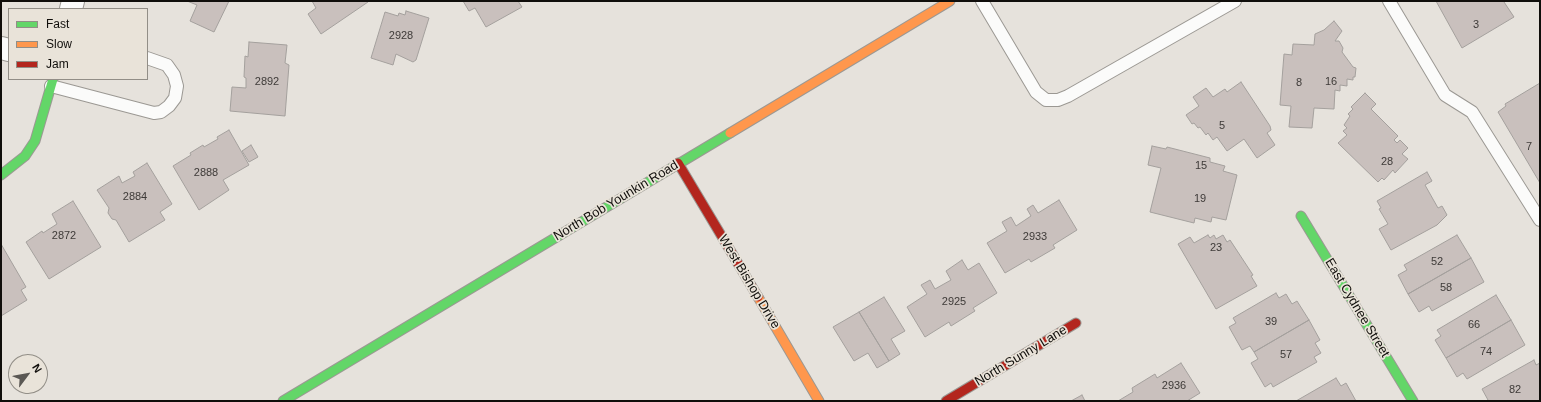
<!DOCTYPE html>
<style>
body{margin:0}
#map{position:relative;width:1541px;height:402px;overflow:hidden;background:#e6e2dc;font-family:Arial,sans-serif}
canvas{display:block}
.frame{position:absolute;inset:0;border:2px solid #100e0b;pointer-events:none}
.legend{position:absolute;left:8px;top:8px;width:140px;height:72px;box-sizing:border-box;background:#e9e3d9;border:1px solid #928e87;margin:0;padding:5px 7px;list-style:none;font-size:12px;color:#100e0b}
.legend li{display:flex;align-items:center;gap:8px;height:20px}
.legend b{width:20px;border:1px solid #928e87}
.north{position:absolute;left:8px;top:354px;width:40px;height:40px;box-sizing:border-box;background:#e9e3d9;border:1px solid #928e87;border-radius:50%;rotate:58deg;font-size:11px;font-weight:700;line-height:16px;text-align:center;color:#100e0b}
.north::after{content:'';display:block;margin:auto;width:14px;height:18px;background:#5b5854;clip-path:polygon(50% 0,100% 100%,50% 72%,0 100%)}
</style>
<div id="map">
<canvas width="1541" height="402"></canvas>
<div class="frame"></div>
<ul class="legend">
<li><b style="height:5px;background:#63d668"></b>Fast</li>
<li><b style="height:5px;background:#ff974d"></b>Slow</li>
<li><b style="height:5px;background:#b3261e"></b>Jam</li>
</ul>
<div class="north">N</div>
</div>
<script>
const c = document.querySelector('canvas').getContext('2d');
c.lineJoin = 'round';
function fillPath(path, color) { c.fillStyle = color; c.fill(path, 'evenodd'); }
const poly = rows => new Path2D(rows.map(r => 'M' + r).join(''));
function trace(path, color, width, dash) { c.strokeStyle = color; c.lineWidth = width; c.lineCap = dash ? 'butt' : 'round'; c.setLineDash(dash || []); c.stroke(path); }
function write(font, color, halo, rows, align = 'center') {
  c.font = font + ' Arial,sans-serif'; c.lineWidth = 3.5; c.setLineDash([]); c.textBaseline = 'middle'; c.strokeStyle = halo; c.fillStyle = color; for (const [text, x, y, turn = 0] of rows) {
    c.save(); c.translate(x, y); c.rotate((+turn || 0) * Math.PI / 180); c.textAlign = isNaN(turn) ? turn : align; if (halo) c.strokeText(text, 0, 0); c.fillText(text, 0, 0); c.restore();
  }
}
const building = poly([
 [187,1,229,1,214,32,190,21,197,5,187,1],
 [312,1,367,1,368,2,321,34,308,14,316,8,312,1],
 [463,1,518,1,522,7,486,27,475,8,469,11,463,1],
 [1436,1,1506,1,1504,2,1514,17,1462,48,1436,1],
 [406,11,429,18,416,60,413,62,396,54,393,65,371,58,385,12,398,16,399,13,405,15,406,11],
 [1334,21,1342,31,1335,41,1339,41,1343,48,1342,52,1353,67,1356,68,1355,77,1353,77,1353,80,1347,79,1347,86,1340,85,1340,91,1335,90,1334,109,1314,108,1312,128,1289,127,1291,106,1280,105,1284,54,1292,55,1293,44,1314,45,1315,34,1324,30,1334,21],
 [249,42,287,45,285,63,289,65,285,116,230,111,232,87,246,88,246,78,244,77,245,56,248,57,249,42],
 [1241,82,1270,126,1271,130,1267,133,1275,145,1257,158,1244,139,1227,151,1217,137,1213,140,1208,133,1206,135,1200,127,1198,128,1194,123,1192,124,1186,115,1199,106,1193,97,1206,88,1213,97,1225,89,1227,92,1241,82],
 [1540,83,1540,183,1498,112,1506,106,1505,104,1540,83],
 [1365,93,1376,104,1371,109,1398,136,1394,140,1397,143,1400,140,1408,148,1402,154,1408,159,1395,173,1393,170,1384,180,1382,178,1378,182,1338,143,1347,135,1343,131,1347,128,1344,125,1350,116,1348,114,1353,109,1351,107,1365,93],
 [229,130,249,165,223,180,229,190,199,210,173,166,191,155,190,153,203,145,204,147,218,139,217,137,229,130],
 [251,145,258,157,249,162,242,151,251,145],
 [1152,146,1166,149,1167,147,1210,158,1210,162,1225,166,1223,171,1237,175,1226,220,1212,217,1211,222,1195,218,1194,223,1150,212,1161,168,1148,165,1152,146],
 [147,163,172,204,160,212,165,220,129,242,116,220,112,219,108,213,109,208,97,190,119,176,122,183,135,176,133,172,147,163],
 [1427,172,1432,181,1425,185,1438,208,1442,206,1447,215,1437,225,1391,250,1379,229,1388,224,1379,209,1381,208,1377,201,1427,172],
 [1059,200,1077,230,1053,245,1055,248,1031,262,1029,259,1005,273,987,243,1007,231,1002,222,1011,217,1016,226,1031,216,1027,209,1033,205,1038,213,1059,200],
 [73,201,101,247,49,279,26,242,42,231,43,233,57,224,52,214,73,201],
 [1208,235,1210,238,1214,235,1216,239,1223,235,1227,242,1230,240,1253,275,1251,276,1257,286,1216,309,1178,244,1190,237,1194,243,1208,235],
 [1457,235,1471,258,1408,294,1398,275,1407,270,1404,265,1457,235],
 [1,244,26,287,21,290,27,300,1,316,1,244],
 [1471,258,1484,282,1432,311,1429,306,1419,312,1408,294,1471,258],
 [962,260,968,270,979,263,997,293,973,308,975,311,951,326,949,322,925,337,907,307,927,294,921,285,930,280,935,289,951,280,946,271,962,260],
 [1276,293,1279,298,1286,294,1292,304,1297,301,1309,320,1254,352,1250,346,1242,350,1229,327,1236,323,1233,318,1276,293],
 [1496,295,1511,320,1446,358,1435,340,1441,336,1437,330,1496,295],
 [884,297,905,331,891,339,900,354,889,361,859,312,884,297],
 [859,312,889,361,877,368,868,353,854,361,833,327,859,312],
 [1309,320,1320,340,1315,343,1321,353,1314,357,1317,362,1273,387,1271,383,1265,387,1251,363,1258,359,1254,352,1309,320],
 [1511,320,1525,345,1467,379,1463,373,1457,377,1446,358,1511,320],
 [1534,360,1536,365,1540,363,1540,401,1485,401,1488,400,1482,389,1534,360],
 [1181,363,1200,393,1187,401,1118,401,1133,392,1132,388,1155,374,1157,378,1181,363],
 [1336,378,1341,386,1346,383,1356,401,1296,401,1336,378],
 [1082,395,1085,401,1071,401,1082,395]
]);
fillPath(building, '#c9c0bd');
trace(building, '#a4a09d', 1);
const lane = poly([
 [982,1,1036,92,1046,100,1058,100,1068,96,1235,1],
 [1389,1,1445,95,1472,112,1540,220],
 [51,86,154,113,161,112,169,106,175,98,177,86,174,75,167,65,147,58]
]);
const street = poly([
 [71,9,73,1],
 [1,48,9,50]
]);
const fast = poly([
 [1,175,25,156,35,141,53,79],
 [1301,216,1413,401],
 [283,401,730,133]
]);
const slow = poly([
 [730,133,950,1],
 [758,297,819,401]
]);
const jam = poly([
 [678,163,758,297],
 [946,401,1076,323]
]);
trace(lane, '#9b9893', 14);
trace(street, '#9b9893', 24);
trace(fast, '#9b9893', 11);
trace(slow, '#9b9893', 11);
trace(jam, '#9b9893', 11);
trace(lane, '#fbfbfa', 12);
trace(street, '#fbfbfa', 22);
trace(fast, '#63d668', 9);
trace(slow, '#ff974d', 9);
trace(jam, '#b3261e', 9);
write('11px', '#3e3a38', null, [
 ["3",1476,25],
 ["2928",401,36],
 ["2892",267,82],
 ["16",1331,82],
 ["8",1299,83],
 ["5",1222,126],
 ["7",1529,147],
 ["28",1387,162],
 ["15",1201,166],
 ["2888",206,173],
 ["2884",135,197],
 ["19",1200,199],
 ["2872",64,236],
 ["2933",1035,237],
 ["23",1216,248],
 ["52",1437,262],
 ["58",1446,288],
 ["2925",954,302],
 ["39",1271,322],
 ["66",1474,325],
 ["74",1486,352],
 ["57",1286,355],
 ["2936",1174,386],
 ["82",1515,390]
]);
write('13px', '#100e0b', '#e9e3d9', [
 ["North Bob Younkin Road",616,201,-31],
 ["West Bishop Drive",749,282,59],
 ["East Cydnee Street",1357,308,59],
 ["North Sunny Lane",1021,356,-31]
]);
</script>
